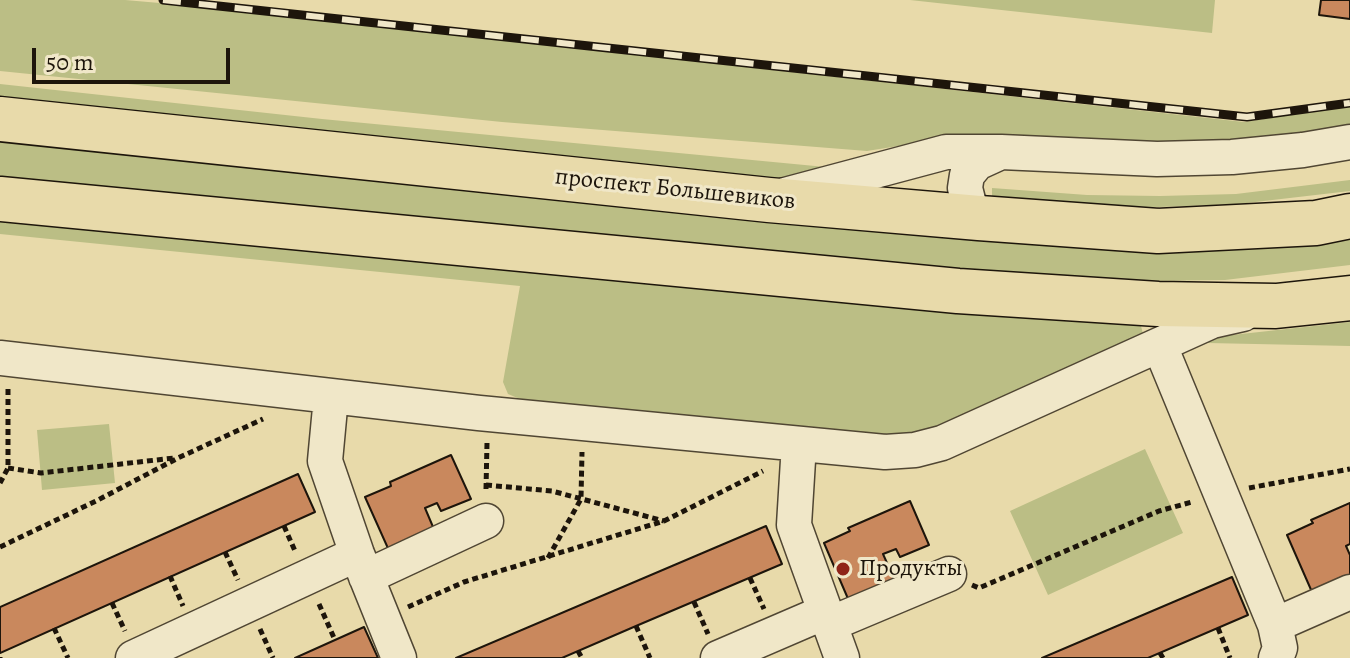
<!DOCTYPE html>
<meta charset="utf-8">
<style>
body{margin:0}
#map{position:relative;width:1350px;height:658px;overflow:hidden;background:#e8daaa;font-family:Alegreya,serif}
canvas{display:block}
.scale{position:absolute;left:32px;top:48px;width:198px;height:36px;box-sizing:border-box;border:4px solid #1d150b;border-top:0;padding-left:10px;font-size:24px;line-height:28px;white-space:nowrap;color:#1d150b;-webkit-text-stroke:6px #f0e7c8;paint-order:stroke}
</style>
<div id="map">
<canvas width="1350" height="658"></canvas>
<div class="scale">50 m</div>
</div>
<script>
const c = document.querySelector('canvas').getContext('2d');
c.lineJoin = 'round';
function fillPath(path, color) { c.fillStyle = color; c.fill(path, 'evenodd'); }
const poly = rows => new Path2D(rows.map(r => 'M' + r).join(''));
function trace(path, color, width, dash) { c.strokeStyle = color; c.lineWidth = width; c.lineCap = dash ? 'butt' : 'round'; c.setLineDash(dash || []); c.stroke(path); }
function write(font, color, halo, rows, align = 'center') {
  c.font = font + ' Alegreya,serif'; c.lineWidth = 6; c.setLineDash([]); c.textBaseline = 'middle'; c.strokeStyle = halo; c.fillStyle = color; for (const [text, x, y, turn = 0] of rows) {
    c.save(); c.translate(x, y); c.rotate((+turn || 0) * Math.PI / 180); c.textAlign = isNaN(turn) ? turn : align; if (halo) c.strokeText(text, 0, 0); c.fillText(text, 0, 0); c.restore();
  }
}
fillPath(poly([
 [0,0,125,0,194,6,1244,122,1350,106,1350,126,1217,144,1098,140,917,143,867,151,502,122,0,71],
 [910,0,1215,0,1212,33],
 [0,84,322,119,836,168,789,183,0,104],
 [0,141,192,160,1350,229,1350,265,1225,280,1142,281,1027,277,0,181],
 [1350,180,1350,191,1238,204,1159,207,1086,206,992,198,992,188,1087,195,1160,196,1236,194],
 [0,213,1134,324,1141,326,1143,334,1140,339,931,431,912,437,520,399,508,394,503,382,520,286,0,234],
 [1350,322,1350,346,1208,343,1208,339,1223,336],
 [109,424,115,483,42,490,37,430],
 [1145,449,1183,533,1048,595,1010,511]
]), '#bbbe85');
const building = poly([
 [1321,0,1350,0,1350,19,1319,15,1321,0],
 [451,455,471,499,441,511,437,503,425,508,436,534,391,555,365,497,391,486,390,482,451,455],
 [298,474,315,512,0,653,0,607,298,474],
 [910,501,929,545,900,557,896,549,883,554,895,581,849,601,824,543,850,531,848,528,910,501],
 [1350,503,1350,544,1346,546,1350,555,1350,576,1312,592,1287,535,1313,523,1311,520,1350,503],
 [766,526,782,564,636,626,562,658,456,658,766,526],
 [1232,577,1248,615,1148,658,1042,658,1232,577],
 [364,627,378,658,295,658,335,640,364,627]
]);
fillPath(building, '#c9885d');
trace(building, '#1d150b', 2);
const minor = poly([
 [785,195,946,152,1001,152,1157,159,1232,157,1303,150,1350,142],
 [979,218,969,204,965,188,967,175,977,163,1001,152],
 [1160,346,1275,625,1280,648,1276,658],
 [0,358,479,413,885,452,915,450,942,443,1212,321,1243,314],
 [331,397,325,461,357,554,399,658],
 [799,444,794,525,842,658],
 [366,577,486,521],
 [830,624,949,574],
 [1275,625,1350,592],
 [133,658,357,554],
 [718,658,825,612]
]);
const major = poly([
 [0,119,769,200,979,218,1158,231,1316,223,1350,216],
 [0,199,958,291,1158,304,1276,306,1350,298]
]);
trace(minor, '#504633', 37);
trace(major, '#1d150b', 47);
trace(poly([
 [8,468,41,473,174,458],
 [0,483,8,468,8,388],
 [486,485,552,491,664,521],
 [1249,488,1350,469],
 [486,489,487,443],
 [284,526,295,551],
 [0,547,96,501,178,458,263,419],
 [225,552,238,580],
 [548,558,581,499,582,452],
 [170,576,183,606],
 [750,578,764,609],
 [972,585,979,588,1159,511,1192,502],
 [694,602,708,634],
 [112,603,125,631],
 [319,604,335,640],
 [408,607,464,582,664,521,763,471],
 [636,626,650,658],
 [54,628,68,658],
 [1218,628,1230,658],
 [260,629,273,658],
 [578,651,582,658],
 [1160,653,1163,658],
 [0,657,0,658]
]), '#1d150b', 5, [6, 4]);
trace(minor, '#f0e7c8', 34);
trace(major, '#e8daaa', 44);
const rail = poly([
 [163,0,1247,117,1350,103]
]);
trace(rail, '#1d150b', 9);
trace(rail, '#f0e7c8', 6, [18]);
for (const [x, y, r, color] of [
 [843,569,8,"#8f2418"]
]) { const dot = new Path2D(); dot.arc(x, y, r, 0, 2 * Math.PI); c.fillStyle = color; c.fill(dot); trace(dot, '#f0e7c8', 3); }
write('24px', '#1d150b', '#f0e7c8', [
 ["проспект Большевиков",675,190,6]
]);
write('24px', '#1d150b', '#f0e7c8', [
 ["Продукты",859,569]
], 'left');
</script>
